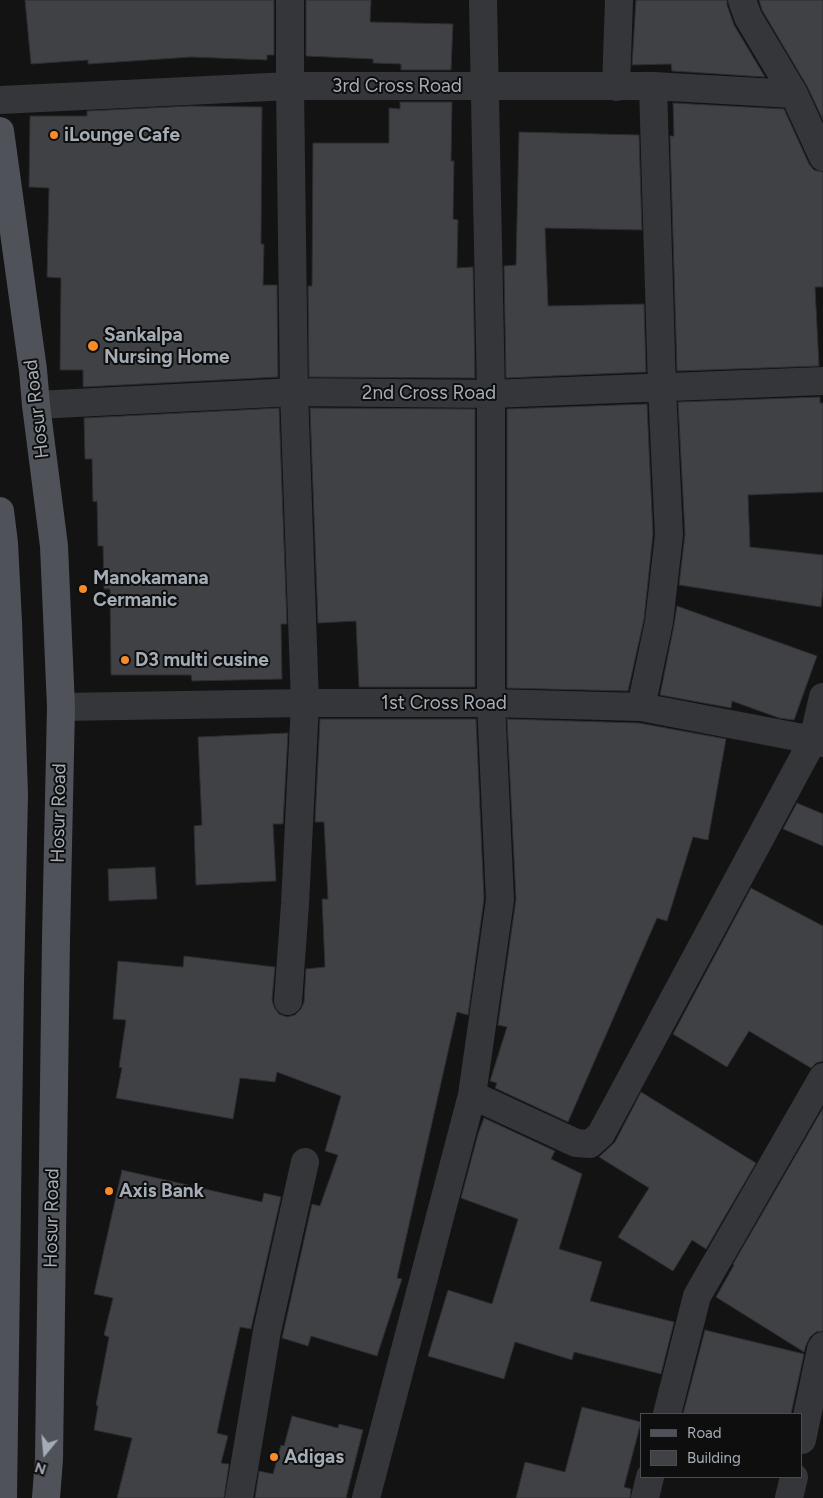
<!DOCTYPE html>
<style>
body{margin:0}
#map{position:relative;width:823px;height:1498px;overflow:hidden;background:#131314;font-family:Figtree,sans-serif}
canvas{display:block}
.legend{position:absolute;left:640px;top:1413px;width:162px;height:65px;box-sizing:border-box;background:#0e0e0f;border:1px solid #4a4d51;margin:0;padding:6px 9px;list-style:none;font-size:15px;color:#a4acb5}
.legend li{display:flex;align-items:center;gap:10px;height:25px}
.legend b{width:25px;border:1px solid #4a4d51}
.north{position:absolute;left:20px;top:1428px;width:50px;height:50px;-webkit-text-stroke:4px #0e0e0f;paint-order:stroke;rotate:197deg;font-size:14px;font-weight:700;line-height:20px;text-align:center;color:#a4acb5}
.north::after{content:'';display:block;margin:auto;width:18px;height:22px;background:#a4acb5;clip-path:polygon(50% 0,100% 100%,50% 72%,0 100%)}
</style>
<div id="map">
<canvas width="823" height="1498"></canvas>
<ul class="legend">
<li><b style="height:6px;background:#4f5359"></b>Road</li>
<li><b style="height:14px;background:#3f4145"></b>Building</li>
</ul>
<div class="north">N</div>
</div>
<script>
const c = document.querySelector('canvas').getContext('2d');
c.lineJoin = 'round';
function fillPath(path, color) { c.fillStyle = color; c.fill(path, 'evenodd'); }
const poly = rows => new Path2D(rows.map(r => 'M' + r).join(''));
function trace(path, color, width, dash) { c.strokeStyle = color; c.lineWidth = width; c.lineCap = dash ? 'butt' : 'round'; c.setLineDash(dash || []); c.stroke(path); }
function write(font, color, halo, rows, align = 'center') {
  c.font = font + ' Figtree,sans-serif'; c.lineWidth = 4; c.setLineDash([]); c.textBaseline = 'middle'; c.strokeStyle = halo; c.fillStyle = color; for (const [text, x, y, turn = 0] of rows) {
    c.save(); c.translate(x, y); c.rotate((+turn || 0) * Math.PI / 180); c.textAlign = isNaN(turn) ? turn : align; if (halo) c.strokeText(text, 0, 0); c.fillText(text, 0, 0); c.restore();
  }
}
const building = poly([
 [25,0,274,0,274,55,267,55,267,60,191,57,88,64,88,60,31,64,25,0],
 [306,0,371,0,370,22,453,24,451,70,401,70,401,64,373,63,373,59,306,56,306,0],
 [636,0,727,0,727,5,734,25,765,77,672,71,671,64,632,65,636,0],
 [759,0,823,0,823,120,807,86,762,10,759,0],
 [400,102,452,102,451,161,454,161,453,219,458,220,457,268,473,267,475,378,309,377,308,286,312,286,313,143,389,143,389,108,400,109,400,102],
 [673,103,784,109,809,164,814,170,823,172,823,287,815,287,819,366,677,371,670,136,674,136,673,103],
 [190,106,262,107,261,244,264,244,263,285,277,285,278,377,83,387,83,370,60,370,61,278,47,277,49,188,29,187,30,116,87,116,87,111,190,106],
 [519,132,639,135,642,230,545,228,548,306,644,304,646,372,506,378,504,266,516,265,519,132],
 [820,397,820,403,823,403,823,492,748,495,750,547,823,555,823,590,821,607,679,585,685,534,678,402,820,397],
 [647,404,653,534,644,619,628,691,507,688,507,409,647,404],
 [279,408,287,624,281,624,282,679,192,681,191,675,111,675,110,589,104,589,103,546,98,546,97,501,93,502,92,459,85,459,84,418,279,408],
 [310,408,475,409,475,687,359,687,356,621,318,623,310,408],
 [677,606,817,656,794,720,779,718,732,701,731,708,660,695,674,625,677,606],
 [320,719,476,719,484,899,468,1015,457,1012,397,1278,402,1279,377,1356,311,1336,308,1346,282,1338,312,1204,320,1206,338,1155,325,1151,341,1096,277,1072,275,1082,240,1078,233,1119,116,1098,122,1068,119,1067,126,1020,113,1019,118,961,183,967,184,956,275,967,272,1000,274,1007,279,1014,287,1017,295,1015,301,1009,304,1002,306,969,325,967,322,899,328,899,324,822,315,822,320,719],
 [507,719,639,723,726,739,708,840,693,837,667,921,657,918,568,1122,495,1088,497,1083,490,1081,507,1027,498,1025,516,899,507,719],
 [288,733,283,824,273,824,276,881,196,885,194,826,202,825,198,737,288,733],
 [797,803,823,814,823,846,783,829,797,803],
 [155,867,157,899,109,901,108,869,155,867],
 [751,888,823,926,823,1061,816,1063,811,1068,749,1031,727,1067,673,1034,751,888],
 [641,1092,756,1163,706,1249,692,1240,673,1271,618,1237,649,1188,599,1157,615,1142,641,1092],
 [823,1108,823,1331,816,1332,810,1337,806,1345,804,1352,716,1297,734,1265,733,1264,823,1108],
 [484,1118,555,1151,551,1159,582,1174,559,1249,602,1262,590,1301,674,1322,661,1374,574,1352,572,1360,515,1342,504,1379,428,1356,448,1290,492,1304,518,1219,461,1198,478,1134,484,1118],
 [122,1170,262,1202,264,1193,281,1197,251,1329,240,1327,223,1404,217,1433,228,1436,221,1463,229,1464,224,1498,117,1498,132,1438,94,1430,98,1406,96,1405,109,1337,104,1335,113,1298,94,1294,122,1170],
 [705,1330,804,1354,791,1414,683,1414,705,1330],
 [582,1407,641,1422,624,1487,631,1489,630,1498,516,1498,525,1462,565,1472,582,1407],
 [292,1416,338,1428,339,1424,363,1430,346,1498,255,1498,259,1471,273,1474,281,1445,284,1446,292,1416]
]);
fillPath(building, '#3f4145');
trace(building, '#2d2d31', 1);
trace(poly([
 [742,0,748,17,794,94,823,157],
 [616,87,619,0],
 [0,100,290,86,653,86,794,94],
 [36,405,294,392,491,394,823,381],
 [61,707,305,703,491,703,641,707,813,740,823,743],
 [641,707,659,622,669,535,662,388,653,86],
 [288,1001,295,904,305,703,294,392,290,86,290,0],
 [472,1095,576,1143,590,1144,601,1134,813,740,823,697],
 [667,1414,697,1296,823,1077],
 [802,1440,821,1349,823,1346],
 [239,1498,267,1331,305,1162],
 [366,1498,472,1095,500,900,491,703,491,394,483,0],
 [645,1498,650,1477],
 [789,1498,794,1477]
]), '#34363a', 28);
trace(poly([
 [0,131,33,370,36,405,54,546,61,707,56,938,49,1459,46,1498],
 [0,511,4,543,8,622,14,794,10,982,3,1498]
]), '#4f5359', 28);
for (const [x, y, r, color] of [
 [54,135,5,"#f88a27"],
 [93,346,6,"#f88a27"],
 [83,589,5,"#f88a27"],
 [125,660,5,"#f88a27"],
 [109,1191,5,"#f88a27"],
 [274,1457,5,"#f88a27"]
]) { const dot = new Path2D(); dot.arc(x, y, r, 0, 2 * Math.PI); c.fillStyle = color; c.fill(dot); trace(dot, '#0e0e0f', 2); }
write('19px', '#a4acb5', '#0e0e0f', [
 ["3rd Cross Road",397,86],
 ["2nd Cross Road",429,393],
 ["Hosur Road",37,409,-97],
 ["1st Cross Road",444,703],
 ["Hosur Road",59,813,-89],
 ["Hosur Road",52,1218,-89]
]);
write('bold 19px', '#a4acb5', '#0e0e0f', [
 ["iLounge Cafe",64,135],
 ["Sankalpa",104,335],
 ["Nursing Home",104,357],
 ["Manokamana",93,578],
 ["Cermanic",93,600],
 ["D3 multi cusine",135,660],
 ["Axis Bank",119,1191],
 ["Adigas",284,1457]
], 'left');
</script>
